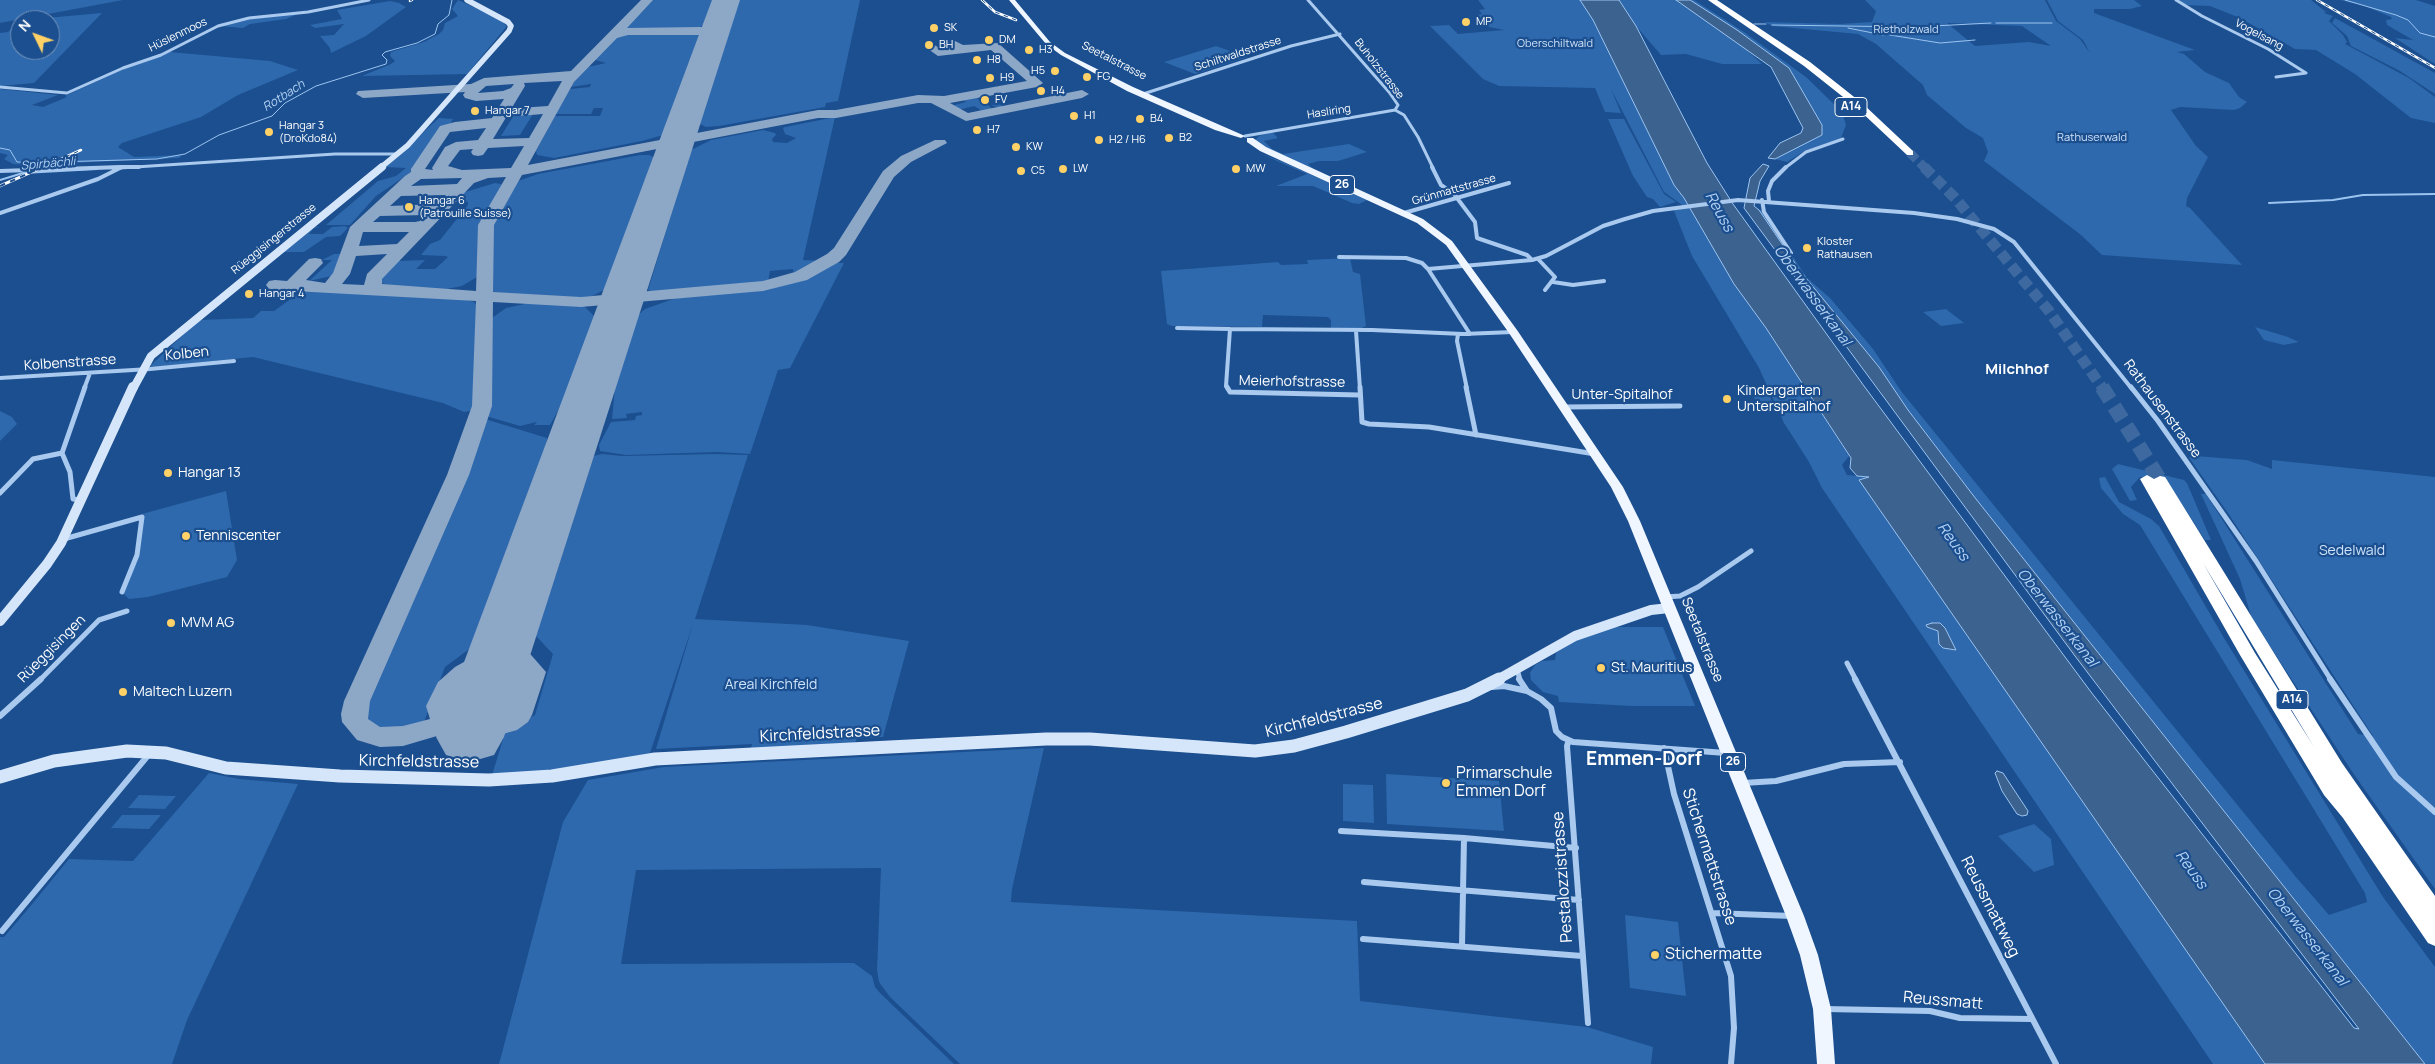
<!DOCTYPE html>
<meta charset="utf-8">
<style>
body{margin:0}
#map{position:relative;width:2435px;height:1064px;overflow:hidden;background:#1b4f8f;font-family:Manrope,sans-serif}
canvas{display:block}
.north{position:absolute;left:10px;top:10px;width:50px;height:50px;box-sizing:border-box;background:#1b4f8f;border:1px solid #7695bc;border-radius:50%;rotate:312deg;font-size:14px;font-weight:700;line-height:20px;text-align:center;color:#fff}
.north::after{content:'';display:block;margin:auto;width:18px;height:22px;background:#ffd166;clip-path:polygon(50% 0,100% 100%,50% 72%,0 100%)}
</style>
<div id="map">
<canvas width="2435" height="1064"></canvas>
<div class="north">N</div>
</div>
<script>
const c = document.querySelector('canvas').getContext('2d');
c.lineJoin = 'round';
function fillPath(path, color) { c.fillStyle = color; c.fill(path, 'evenodd'); }
const poly = rows => new Path2D(rows.map(r => 'M' + r).join(''));
function trace(path, color, width, dash) { c.strokeStyle = color; c.lineWidth = width; c.lineCap = dash ? 'butt' : 'round'; c.setLineDash(dash || []); c.stroke(path); }
function write(font, color, halo, rows, align = 'center') {
  c.font = font + ' Manrope,sans-serif'; c.lineWidth = 4.5; c.setLineDash([]); c.textBaseline = 'middle'; c.strokeStyle = halo; c.fillStyle = color; for (const [text, x, y, turn = 0] of rows) {
    c.save(); c.translate(x, y); c.rotate((+turn || 0) * Math.PI / 180); c.textAlign = isNaN(turn) ? turn : align; if (halo) c.strokeText(text, 0, 0); c.fillText(text, 0, 0); c.restore();
  }
}
fillPath(poly([
 [0,0,123,0,0,23],
 [458,0,498,18,507,26,467,74,362,76,391,64,395,61,390,56,391,52,424,42,439,34,443,30,445,23,458,16,452,9],
 [650,0,713,0,703,25,699,28,688,30,625,28],
 [739,0,860,0,838,101,826,103,825,107,719,126,706,127,700,124],
 [1478,0,1580,0,1593,20,1674,185,1684,198,1734,284,1766,328,1849,456,1842,465,1847,475,1869,477,1859,480,2265,1064,2213,1064,1822,488,1809,462,1784,423,1759,368,1692,256,1674,211,1682,205,1664,192,1611,89,1621,113,1605,112,1595,88,1499,86,1483,79,1430,26,1449,25,1458,34,1504,30,1489,27,1476,15,1482,14,1479,10,1485,9],
 [1619,0,1676,0,1740,44,1762,64,1722,64,1686,54,1661,55,1636,26],
 [1690,0,1694,0,1744,32,1806,77,1842,112,1846,125,1841,138,1803,152,1787,162,1775,159,1822,135,1822,125,1789,68,1737,30],
 [1865,0,2045,0,2056,21,2080,39,2090,53,2083,40,2058,21,2047,0,2134,0,2142,6,2130,9,2094,9,2094,13,2195,50,2177,52,2184,54,2205,72,2229,83,2239,97,2247,102,2240,108,2234,110,2180,107,2171,110,2196,146,2208,157,2187,198,2186,206,2190,208,2242,265,2102,255,2081,235,1984,161,1988,152,1983,138,1966,128,1927,95,1923,85,1876,44,1858,34,1772,26,1765,22,1840,24,1872,22,1876,11],
 [1947,23,2022,26,2051,46,2029,42,1975,46],
 [2176,0,2311,0,2326,12,2324,13,2333,16,2329,21,2343,35,2347,42,2345,44,2409,78,2435,97,2435,123,2411,118,2355,74,2316,50,2295,49,2240,18,2210,6,2183,5],
 [2340,0,2416,0,2435,6,2435,64,2395,38,2413,40,2387,25,2386,20,2392,19,2391,17,2365,6],
 [390,1,399,3,406,7,366,36,331,53,330,48,320,36,334,35,344,24,315,28,310,25,342,19,337,10],
 [102,13,34,83,0,86,0,33,8,32,20,20,20,50,50,50,50,20,24,20],
 [298,14,286,19,250,24,243,28,220,26,254,17],
 [2335,18,2435,73,2435,94,2400,71,2351,46,2347,36,2332,23],
 [632,32,692,32,700,35,663,135,642,141,554,158,537,155,536,151,555,116,600,116,603,108,594,108,591,114,556,114,570,89,590,87,591,84,571,87,583,68,606,63,592,59,615,36],
 [1216,46,1247,57,1195,74,1164,62],
 [170,52,270,61,298,70,238,95,201,117,122,143,118,147,134,157,182,155,179,158,27,165,13,164,4,159,8,155,0,153,0,89,58,95,32,105,43,107,67,97,65,96,119,71],
 [990,93,976,97,984,105,982,106,988,105,993,110,1000,108,991,105,998,104,1006,107,966,115,981,110,974,106,958,110,951,106,966,102,962,98],
 [533,114,520,135,501,136,514,115],
 [835,117,803,260,823,261,811,268,794,275,793,269,770,271,768,282,660,294,648,290,691,150,711,140,763,130,775,133,776,135,772,139,773,142,787,143,796,138,785,134,783,128,785,127],
 [439,118,453,119,450,124,443,127,410,173,376,196,350,225,326,225,378,181,396,176,406,168,385,167],
 [1608,119,1624,119,1664,194,1676,202,1660,207,1653,199,1647,197,1633,176],
 [1272,132,1278,138,1264,141,1272,149,1283,154,1349,144,1367,152,1338,161,1319,161,1308,164,1315,170,1263,146,1255,140,1259,136],
 [1261,154,1283,162,1367,200,1359,204,1352,203,1313,186,1276,186,1307,174],
 [640,155,649,155,655,158,606,289,592,296,569,299,500,295,490,290,490,228,515,182,538,174],
 [495,183,501,184,502,186,480,226,477,277,462,286,441,290,395,289,382,283,380,277,397,261,425,260,416,269,435,269,446,259,448,257,445,256,421,255,430,244,440,240,468,205,468,202,453,202,462,193],
 [1759,210,1762,210,1807,278,1830,298,1873,349,1901,391,2296,877,2329,915,2367,902,2365,893,2140,525,2123,514,2101,488,2099,478,2105,477,2119,502,2151,519,2159,526,2224,638,2383,897,2435,967,2435,1064,2425,1064,1976,499,1908,410,1879,367,1801,272],
 [345,226,348,228,340,236,326,237,304,252,282,252,313,227,321,227,314,228,309,234,323,234,332,227],
 [334,254,343,254,336,275,309,281,332,260,322,260],
 [1350,258,1353,272,1360,274,1366,326,1361,328,1331,328,1331,320,1328,317,1263,315,1262,327,1172,326,1167,324,1161,271,1278,262,1281,265,1308,264,1307,260],
 [832,263,844,263,790,368,778,370,750,454,717,452,626,455,600,451,599,445,611,422,635,420,636,416,642,415,642,412,626,414,627,418,612,419,615,388,637,316,645,309,676,298,753,291,784,285,812,276],
 [303,290,461,298,474,302,478,308,475,410,464,412,443,403,253,357,155,367,150,366,199,320,253,318,261,311,274,311],
 [534,302,584,306,596,318,569,391,550,425,534,425,537,422,520,426,486,416,488,404,489,320,506,308],
 [1946,309,1964,323,1941,326,1923,312],
 [2255,327,2288,337,2299,342,2284,345,2264,340],
 [1750,389,1767,390,1774,406,1758,406],
 [0,411,12,417,17,424,0,441],
 [485,419,547,438,546,454,476,644,445,667,424,722,393,730,377,728,365,719,362,708,478,445],
 [602,454,622,456,716,454,748,455,695,619,807,625,909,641,883,737,857,738,855,743,751,748,752,744,656,749,693,624,650,753,557,772,492,775,505,733,535,715,553,654,536,636,594,456],
 [2196,456,2247,460,2272,469,2272,460,2435,477,2435,889,2353,773,2252,619,2240,579,2201,494,2206,494,2358,734,2373,736,2230,516,2190,459,2189,457],
 [2118,464,2184,480,2187,483,2211,540,2205,540,2167,481,2140,477,2131,487,2137,500,2130,501,2112,469],
 [226,491,237,560,227,577,148,597,129,599,122,592,137,555,142,514],
 [1613,627,1663,627,1695,706,1632,706,1559,702,1558,696,1543,692,1531,680,1530,673,1535,665,1542,661,1555,660,1556,653,1575,641],
 [1044,748,1012,889,1011,902,1357,921,1360,1001,1587,1027,1653,1047,1651,1064,960,1064,890,997,879,982,877,970,881,868,636,870,621,964,854,963,872,976,875,987,880,993,954,1064,499,1064,563,822,588,780,664,767],
 [209,773,239,779,298,784,187,1020,172,1064,0,1064,0,937,4,937,28,909,69,859,133,861],
 [1386,774,1499,781,1504,831,1387,824],
 [1343,784,1373,785,1374,823,1343,821],
 [139,795,176,796,165,809,128,808],
 [122,815,161,815,149,829,111,828],
 [2034,824,2051,839,2054,865,2034,872,1998,836],
 [1625,915,1678,922,1686,996,1630,988]
]), '#2e69ad');
const water = poly([
 [1580,0,1619,0,1636,26,1707,163,1733,204,1864,386,2091,692,2354,1028,2359,1029,2075,656,1744,208,1750,178,1763,164,1769,166,1760,181,1754,206,1759,210,1801,272,1879,367,1908,410,1976,499,2425,1064,2265,1064,1859,480,1869,477,1857,476,1850,468,1851,458,1766,328,1734,284,1684,198,1674,185,1593,20,1580,0],
 [1676,0,1690,0,1737,30,1789,68,1822,125,1822,135,1775,159,1768,158,1780,143,1801,133,1803,128,1771,67,1676,0],
 [1932,623,1940,623,1945,628,1956,650,1943,648,1939,644,1938,631,1927,627,1926,625,1932,623],
 [1997,771,2003,773,2028,811,2027,815,2022,816,2017,814,2002,791,1995,773,1997,771]
]);
fillPath(water, '#3c6290');
trace(water, '#9cc4f0', 1);
trace(poly([
 [2345,0,2396,15,2408,20,2420,33,2435,37],
 [1996,23,2052,23],
 [1754,24,1766,24],
 [1772,25,1914,27,1991,23],
 [1848,28,1883,35],
 [1890,35,1940,43,1975,40],
 [0,148,10,150,17,162,49,163],
 [56,162,157,159,185,154,219,135,272,116,285,103,316,86,386,64,387,60,382,55,385,52,417,43,435,34,438,24,449,15,452,0]
]), '#9cc4f0', 1);
trace(poly([
 [0,180,23,173,97,169],
 [2269,203,2333,200,2363,195,2435,194]
]), '#9cc4f0', 2);
fillPath(poly([
 [641,0,653,0,627,28,701,27,715,31,718,39,712,43,708,42,705,36,700,35,628,35,617,38,574,82,528,165,818,110,836,110,918,95,944,96,1027,81,991,50,938,56,928,49,934,45,940,48,950,47,951,42,955,41,963,45,998,43,1043,83,1037,87,950,103,968,113,1082,90,1089,94,1082,98,966,121,931,103,918,103,836,118,818,118,522,175,494,225,493,292,581,297,763,281,795,272,827,254,834,248,883,171,901,156,935,140,945,140,947,143,911,162,894,177,846,255,839,262,807,280,763,291,581,307,493,302,492,406,469,475,370,701,368,719,380,727,403,726,430,719,426,706,438,682,455,667,487,649,494,642,493,637,496,631,505,629,514,631,518,640,546,672,532,715,528,722,517,730,485,739,466,740,447,733,403,746,380,747,357,740,342,722,341,714,344,701,447,475,472,406,476,301,275,290,269,289,266,285,269,281,275,280,287,281,309,259,315,258,321,259,323,263,306,280,325,283,333,273,350,227,405,176,411,172,411,169,440,126,455,122,492,118,504,99,476,101,465,98,463,95,465,92,363,98,356,94,358,91,471,84,484,78,571,71,641,0],
 [562,81,548,106,519,108,512,112,519,116,543,114,529,138,493,139,525,86,524,83,562,81],
 [514,84,511,88,503,91,478,93,486,86,514,84],
 [486,128,478,140,456,142,445,147,432,168,433,170,425,169,450,132,486,128],
 [524,146,511,168,462,170,448,166,460,150,473,149,471,152,473,155,478,156,483,155,488,148,524,146],
 [506,177,478,225,476,291,382,284,382,279,474,183,488,178,506,177],
 [462,178,457,184,411,186,421,179,462,178],
 [446,195,437,204,390,206,401,196,446,195],
 [426,215,420,221,415,222,373,222,380,216,426,215],
 [363,232,409,232,397,244,359,246,363,232],
 [387,254,367,274,364,285,342,284,350,274,356,256,387,254],
 [507,659,520,673,508,710,500,716,472,720,503,682,499,676,490,673,481,676,452,707,458,693,473,679,507,659]
]), '#8da7c7');
fillPath(poly([
 [712,0,740,0,504,737,494,755,470,762,446,755,436,737,712,0]
]), '#8da7c7');
trace(poly([
 [1910,153,1925,168]
]), '#3d69a0', 9, [9, 4.5]);
trace(poly([
 [1924,167,1955,198,2049,311,2103,389]
]), '#3d69a0', 11, [11, 5.5]);
trace(poly([
 [2102,387,2160,480]
]), '#3d69a0', 15, [15, 8]);
trace(poly([
 [1308,0,1389,92,1398,105,1395,110],
 [2176,0,2202,16,2268,49,2306,73,2276,77],
 [0,87,67,93,123,68,161,55,218,26,249,18,308,12,369,0],
 [1143,94,1291,46,1340,34],
 [1395,110,1404,115,1418,137,1433,168],
 [1245,136,1395,110],
 [93,168,122,167],
 [120,168,335,154,398,154],
 [1785,168,1806,152,1843,139]
]), '#a9c9ee', 3);
trace(poly([
 [1432,167,1441,185,1454,194,1475,222,1477,238,1527,255,1532,260],
 [0,171,122,167],
 [1762,200,1764,212,1791,253],
 [1769,201,1768,191,1772,181,1786,167],
 [0,213,98,179,122,167,139,167],
 [1404,213,1509,183],
 [1339,257,1406,258,1422,263,1428,269,1532,260,1546,256,1603,226,1625,219,1653,211,1738,200,1914,213,1957,219,1994,229,2014,242,2132,389],
 [1538,259,1555,277,1545,290],
 [1428,269,1470,334],
 [1553,282,1573,285,1604,281],
 [1177,328,1230,329],
 [1356,331,1360,389],
 [1458,334,1457,341,1467,389],
 [0,378,150,369,234,361],
 [84,389,90,373],
 [1228,389,1226,386,1230,329,1372,330,1463,334,1513,332]
]), '#a9c9ee', 4);
trace(poly([
 [1227,387,1230,392,1359,395],
 [1360,387,1362,422,1369,424,1429,427,1595,454],
 [1466,387,1476,435],
 [2131,387,2158,421,2256,561,2331,680],
 [1564,407,1680,406],
 [62,453,85,387],
 [0,493,33,459,62,453,70,472,73,499,81,500],
 [64,539,142,517,137,555,122,592],
 [1665,597,1680,596,1698,587,1751,551],
 [1847,663,1856,680],
 [1517,669,1520,680],
 [40,680,99,620,127,611]
]), '#a9c9ee', 5);
trace(poly([
 [1519,679,1527,691],
 [1855,679,2056,1064],
 [2330,679,2396,777,2435,812],
 [1492,687,1504,686,1527,691,1541,699,1551,708,1556,731,1562,737,1573,742,1726,753],
 [0,716,41,679],
 [1569,740,1567,746,1588,1023],
 [1664,748,1674,794,1731,976,1734,1028,1731,1064],
 [1743,783,1776,781,1844,764,1900,762],
 [1341,831,1464,838,1576,848],
 [1364,882,1579,900],
 [1712,913,1792,916],
 [2,931,150,753],
 [1363,939,1582,956],
 [1462,946,1464,838],
 [1825,1009,1930,1011,1960,1018,2032,1019]
]), '#a9c9ee', 6);
trace(poly([
 [380,168,408,145,509,31,511,26,508,22,467,0]
]), '#d6e6fa', 5.5);
trace(poly([
 [133,389,151,356,382,167]
]), '#d6e6fa', 8);
trace(poly([
 [0,621,47,564,61,543,133,387],
 [1497,680,1575,636,1651,610,1669,608]
]), '#d6e6fa', 10);
trace(poly([
 [0,777,54,761,127,751,166,753,226,768,340,776,489,780,552,776,655,759,1046,739,1090,739,1255,751,1294,746,1346,732,1467,695,1499,679]
]), '#d6e6fa', 13);
fillPath(poly([
 [1009,0,1015,0,1050,42,1065,53,1133,87,1245,136,1241,138,1215,130,1127,91,1061,55,1046,44,1009,0],
 [1247,138,1253,138,1266,147,1423,219,1452,241,1517,330,1623,487,1640,521,1804,916,1818,955,1831,1009,1835,1064,1817,1064,1813,1009,1800,955,1786,916,1628,521,1611,487,1509,333,1446,245,1417,223,1260,151,1247,142,1247,138]
]), '#f0f6ff');
fillPath(poly([
 [1708,0,1717,0,1810,62,1863,104,1913,151,1913,155,1907,155,1857,108,1804,66,1708,0],
 [2147,475,2154,479,2160,476,2165,477,2167,480,2342,763,2435,896,2435,946,2428,943,2343,818,2324,795,2240,655,2140,479,2147,475],
 [2203,563,2314,747,2255,653,2203,563]
]), '#fff');
const railFar1 = poly([
 [982,0,995,12,1016,20],
 [2317,0,2435,68],
 [410,1,412,0],
 [41,168,81,150]
]);
const rail = poly([
 [0,186,43,167]
]);
trace(railFar1, '#fff', 2.5);
trace(rail, '#fff', 3);
trace(railFar1, '#1b4f8f', 1, [4.5]);
trace(rail, '#1b4f8f', 2, [5.5]);
for (const [x, y, r, color] of [
 [1466,22,5,"#ffd166"],
 [934,28,5,"#ffd166"],
 [989,40,5,"#ffd166"],
 [929,45,5,"#ffd166"],
 [1029,50,5,"#ffd166"],
 [977,60,5,"#ffd166"],
 [1055,71,5,"#ffd166"],
 [1087,77,5,"#ffd166"],
 [990,78,5,"#ffd166"],
 [1041,91,5,"#ffd166"],
 [985,100,5,"#ffd166"],
 [475,111,5,"#ffd166"],
 [1074,116,5,"#ffd166"],
 [1140,119,5,"#ffd166"],
 [977,130,5,"#ffd166"],
 [269,132,5,"#ffd166"],
 [1169,138,5,"#ffd166"],
 [1099,140,5,"#ffd166"],
 [1016,147,5,"#ffd166"],
 [1063,169,5,"#ffd166"],
 [1236,169,5,"#ffd166"],
 [1021,171,5,"#ffd166"],
 [409,207,5,"#ffd166"],
 [1807,248,5,"#ffd166"],
 [249,294,5,"#ffd166"],
 [1727,399,5,"#ffd166"],
 [168,473,5,"#ffd166"],
 [186,536,5,"#ffd166"],
 [171,623,5,"#ffd166"],
 [1601,668,5,"#ffd166"],
 [123,692,5,"#ffd166"],
 [1446,783,5,"#ffd166"],
 [1655,955,5,"#ffd166"]
]) { const dot = new Path2D(); dot.arc(x, y, r, 0, 2 * Math.PI); c.fillStyle = color; c.fill(dot); trace(dot, '#1b4f8f', 2); }
write('11px', '#fff', '#1b4f8f', [
 ["MP",1476,22],
 ["SK",944,28],
 ["DM",999,40],
 ["BH",939,45],
 ["H3",1039,50],
 ["H8",987,60],
 ["H5",1045,71,"right"],
 ["FG",1097,77],
 ["H9",1000,78],
 ["H4",1051,91],
 ["FV",995,100],
 ["Hangar 7",485,111],
 ["H1",1084,116],
 ["B4",1150,119],
 ["Hangar 3",279,126],
 ["(DroKdo84)",279,139],
 ["H7",987,130],
 ["B2",1179,138],
 ["H2 / H6",1109,140],
 ["KW",1026,147],
 ["LW",1073,169],
 ["MW",1246,169],
 ["C5",1031,171],
 ["Hangar 6",419,201],
 ["(Patrouille Suisse)",419,214],
 ["Kloster",1817,242],
 ["Rathausen",1817,255],
 ["Hangar 4",259,294]
], 'left');
write('11px', '#cfe3fa', '#1b4f8f', [
 ["Rietholzwald",1906,30],
 ["Oberschiltwald",1555,44],
 ["Rathuserwald",2092,138]
]);
write('11px', '#fff', '#1b4f8f', [
 ["Hüslenmoos",178,35,-26],
 ["Vogelsang",2259,35,28],
 ["Schiltwaldstrasse",1238,54,-18],
 ["Seetalstrasse",1114,61,27],
 ["Buholzstrasse",1379,69,52],
 ["Hasliring",1329,112,-9],
 ["Grünmattstrasse",1454,190,-16],
 ["Rüeggisingerstrasse",274,239,-39]
]);
write('italic 12px', '#b5d3f5', '#1b4f8f', [
 ["Rotbach",284,96,-33],
 ["Spirbächli",48,164,-5]
]);
for (const [x, y, w] of [
 [1851,107,32],
 [1342,185,25],
 [2292,700,32],
 [1733,762,25]
]) { const box = new Path2D(); box.roundRect(x - w / 2, y - 9.5, w, 19, 4); c.fillStyle = '#1b4f8f'; c.fill(box); trace(box, '#fff', 1); }
write('bold 12px', '#fff', null, [
 ["A14",1851,107],
 ["26",1342,185],
 ["A14",2292,700],
 ["26",1733,762]
]);
write('14px', '#fff', '#1b4f8f', [
 ["Kolben",187,354,-6],
 ["Kolbenstrasse",70,363,-4],
 ["Meierhofstrasse",1292,382,1],
 ["Unter-Spitalhof",1622,395],
 ["Rathausenstrasse",2162,409,53],
 ["Seetalstrasse",1702,640,68],
 ["Rüeggisingen",52,649,-45]
]);
write('14px', '#fff', '#1b4f8f', [
 ["Kindergarten",1737,391],
 ["Unterspitalhof",1737,407],
 ["Hangar 13",178,473],
 ["Tenniscenter",196,536],
 ["MVM AG",181,623],
 ["St. Mauritius",1611,668],
 ["Maltech Luzern",133,692]
], 'left');
write('14px', '#cfe3fa', '#1b4f8f', [
 ["Sedelwald",2352,551],
 ["Areal Kirchfeld",771,685]
]);
write('italic 15px', '#b5d3f5', '#1b4f8f', [
 ["Reuss",1719,212,61],
 ["Oberwasserkanal",1812,296,54],
 ["Reuss",1953,542,54],
 ["Oberwasserkanal",2057,618,52],
 ["Reuss",2191,870,54],
 ["Oberwasserkanal",2307,937,52]
]);
write('bold 15px', '#fff', '#1b4f8f', [
 ["Milchhof",2017,370]
]);
write('16px', '#fff', '#1b4f8f', [
 ["Kirchfeldstrasse",1324,718,-14],
 ["Kirchfeldstrasse",820,734,-3],
 ["Kirchfeldstrasse",419,762,1],
 ["Stichermattstrasse",1709,857,72],
 ["Pestalozzistrasse",1563,877,-94],
 ["Reussmattweg",1990,907,63],
 ["Reussmatt",1943,1001,5]
]);
write('16px', '#fff', '#1b4f8f', [
 ["Primarschule",1456,774],
 ["Emmen Dorf",1456,792],
 ["Stichermatte",1665,955]
], 'left');
write('bold 19px', '#fff', '#1b4f8f', [
 ["Emmen-Dorf",1644,760]
]);
</script>
